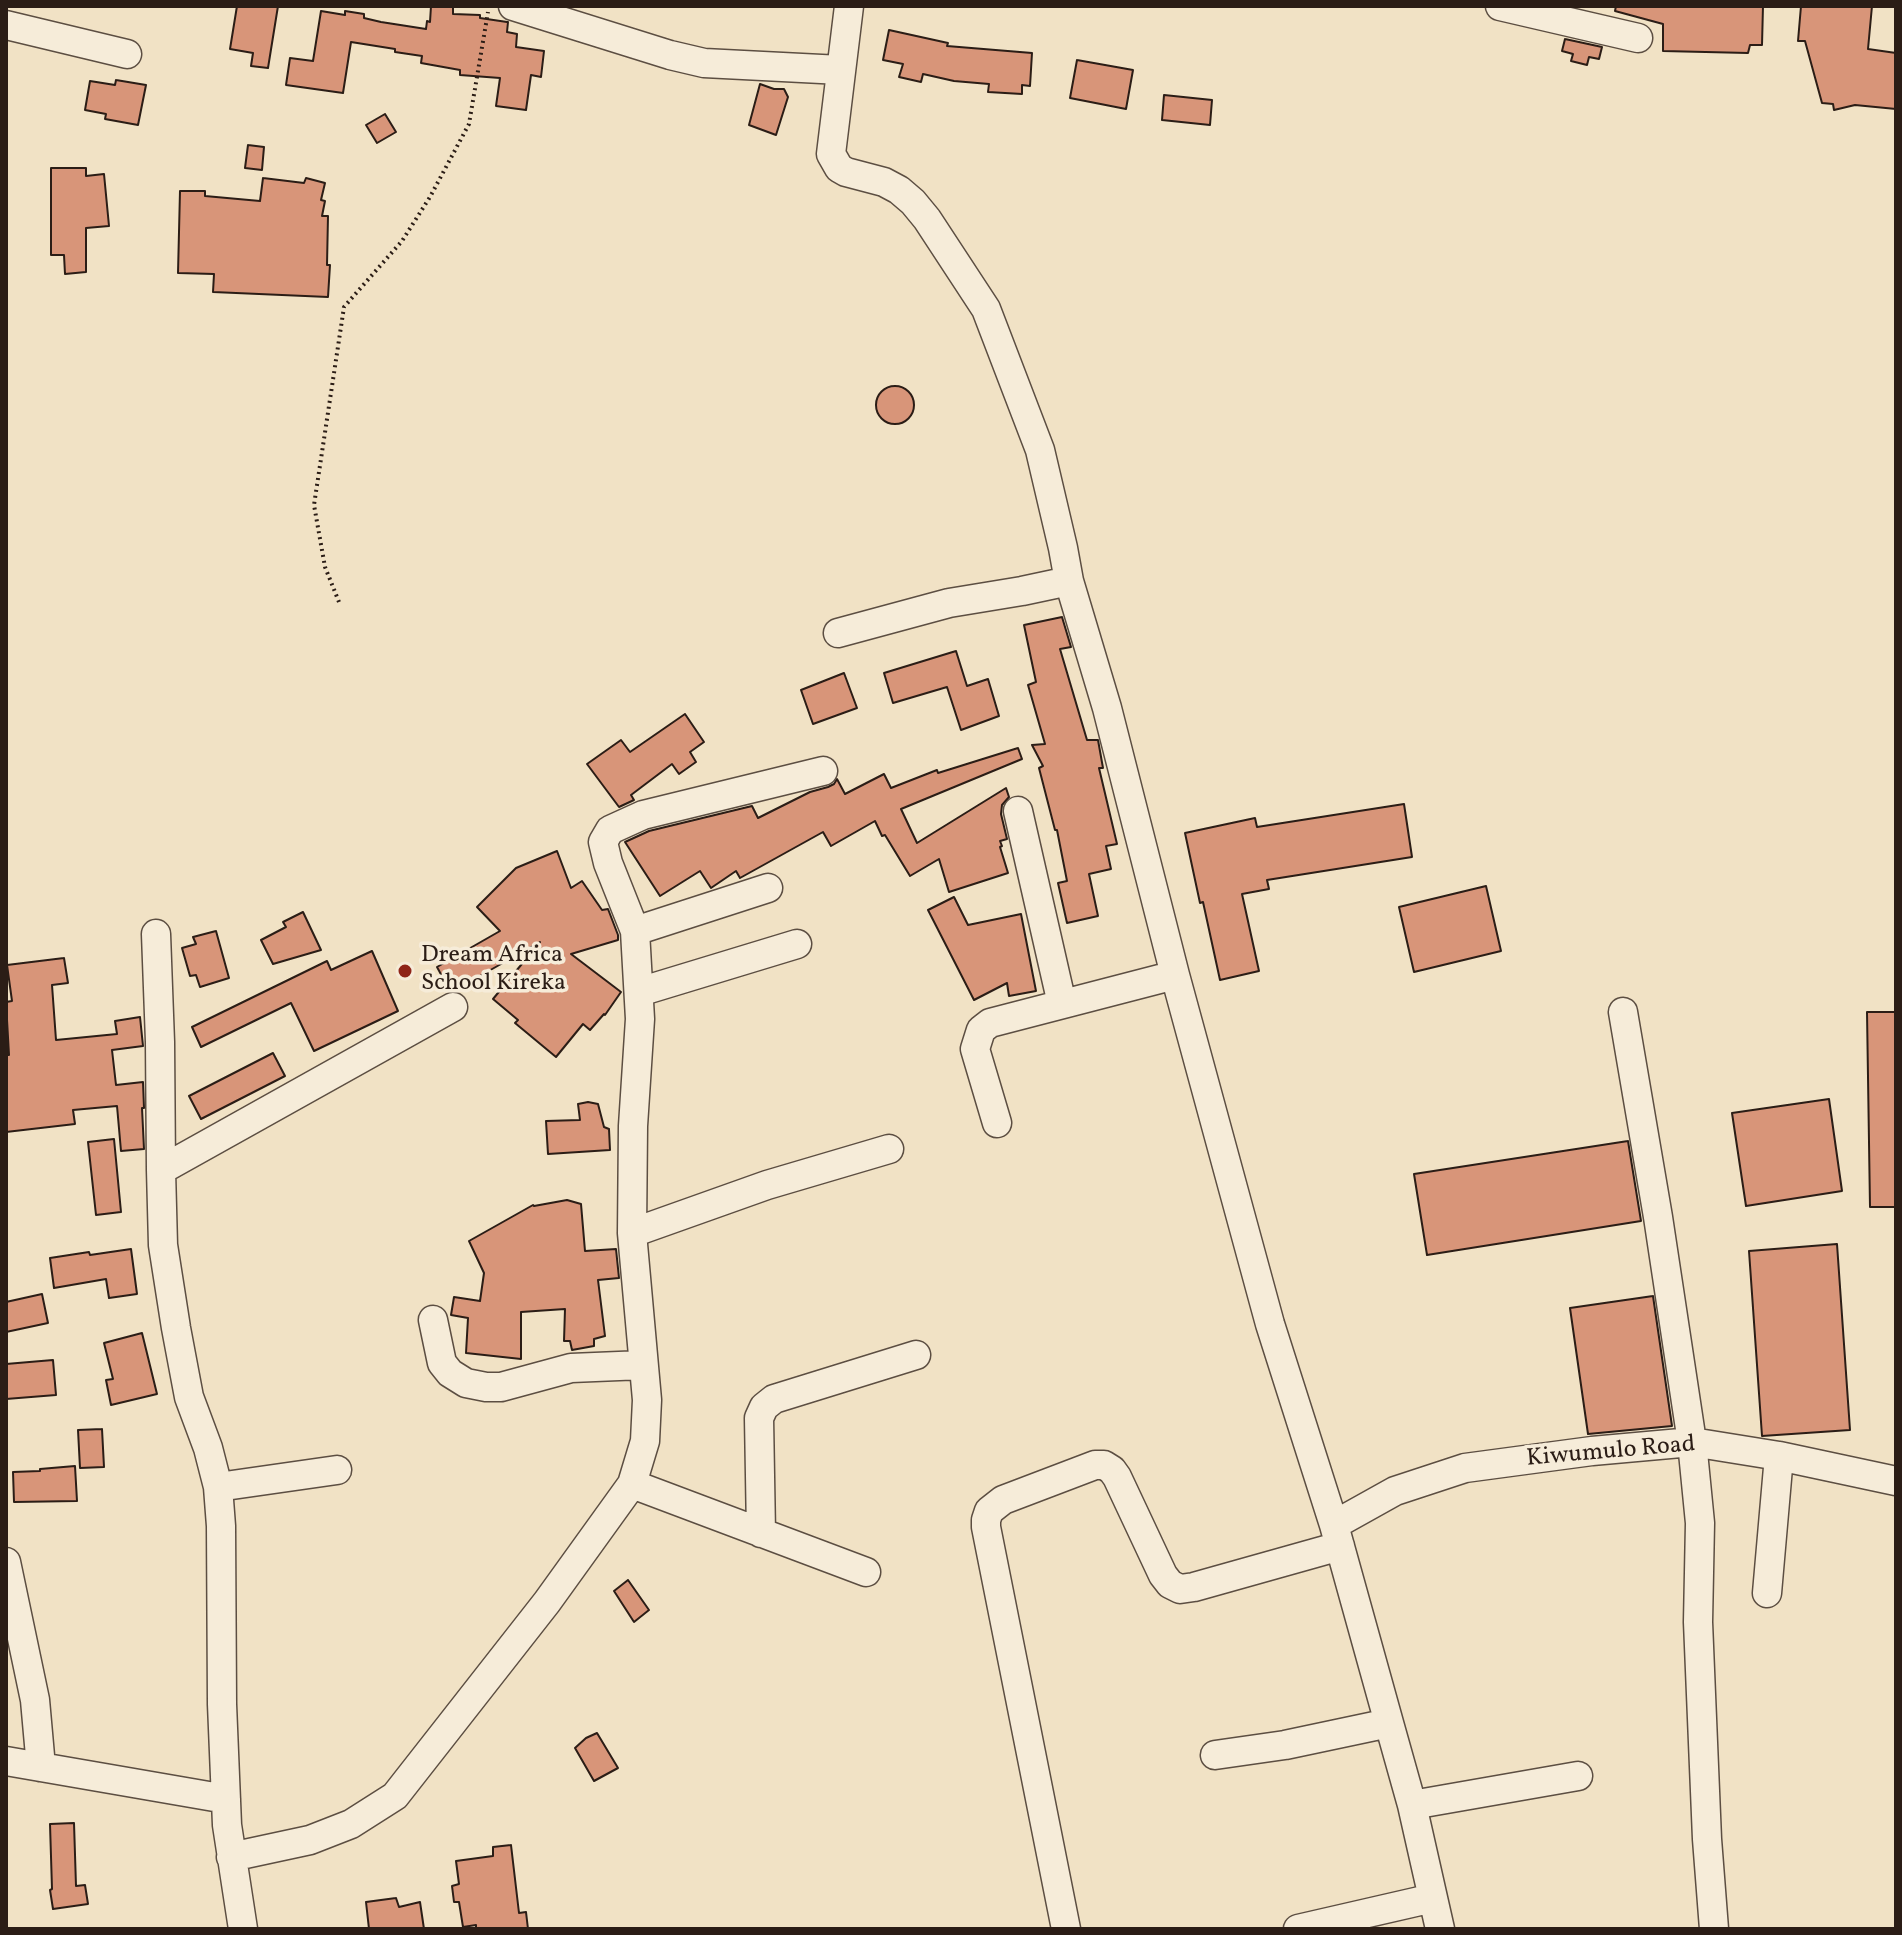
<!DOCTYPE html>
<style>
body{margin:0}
#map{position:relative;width:1902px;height:1935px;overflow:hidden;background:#f1e2c5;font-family:Vollkorn,serif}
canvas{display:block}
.frame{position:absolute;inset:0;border:8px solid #2b1d16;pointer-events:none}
</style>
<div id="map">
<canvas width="1902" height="1935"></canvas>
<div class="frame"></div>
</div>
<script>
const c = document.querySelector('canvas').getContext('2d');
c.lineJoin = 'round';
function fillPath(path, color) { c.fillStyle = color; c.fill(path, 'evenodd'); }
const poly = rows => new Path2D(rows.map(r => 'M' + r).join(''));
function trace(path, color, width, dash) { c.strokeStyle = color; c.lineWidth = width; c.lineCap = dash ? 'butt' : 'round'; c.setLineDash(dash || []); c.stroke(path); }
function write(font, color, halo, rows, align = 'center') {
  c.font = font + ' Vollkorn,serif'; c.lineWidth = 7; c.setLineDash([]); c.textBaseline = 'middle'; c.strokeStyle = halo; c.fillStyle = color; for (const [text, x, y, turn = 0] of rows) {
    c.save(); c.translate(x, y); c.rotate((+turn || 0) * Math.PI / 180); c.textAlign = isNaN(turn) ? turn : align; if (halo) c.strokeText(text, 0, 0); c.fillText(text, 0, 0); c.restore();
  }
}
const building = poly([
 [237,6,278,6,268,68,251,66,253,53,230,49,237,6],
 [431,6,453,6,453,14,480,15,480,18,507,22,508,22,507,32,517,34,516,47,544,51,541,77,531,75,526,110,496,106,500,78,460,75,460,70,421,63,422,56,395,52,395,49,351,42,343,93,286,85,290,58,313,61,321,11,345,15,345,11,364,14,364,18,381,22,426,29,427,21,430,22,431,6],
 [1616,6,1763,6,1762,45,1750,45,1748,53,1663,51,1663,24,1615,11,1616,6],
 [1801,6,1872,6,1868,49,1896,53,1896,109,1855,105,1834,110,1833,104,1822,103,1805,41,1798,41,1801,6],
 [889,30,948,43,947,46,1032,53,1030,86,1022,85,1022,94,988,92,989,84,954,81,923,74,921,82,899,77,903,64,883,60,889,30],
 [1565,39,1602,47,1599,59,1589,57,1587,65,1571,61,1573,54,1562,51,1565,39],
 [1077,60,1133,70,1126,109,1070,98,1077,60],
 [116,80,146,85,138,125,105,119,106,114,85,110,90,81,115,85,116,80],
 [760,84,774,89,784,89,788,97,776,135,749,125,760,84],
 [1164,95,1212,100,1210,125,1162,120,1164,95],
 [385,114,396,132,377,143,366,125,385,114],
 [248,145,264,147,262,170,245,168,248,145],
 [51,168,86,168,86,176,104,174,109,226,86,228,86,272,65,274,64,255,51,255,51,168],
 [263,178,304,183,306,178,325,183,321,200,325,201,322,216,328,216,327,265,330,265,328,297,213,292,214,274,178,273,180,191,205,191,205,196,260,201,263,178],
 '876 405a19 19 0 1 1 38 0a19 19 0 1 1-38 0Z',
 [1062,617,1071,647,1060,649,1087,740,1098,740,1103,768,1099,768,1117,844,1106,846,1111,869,1089,874,1098,916,1067,923,1058,883,1067,881,1057,830,1055,830,1039,768,1043,766,1032,745,1045,744,1028,685,1036,682,1024,625,1062,617],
 [956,651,967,686,988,679,999,716,961,730,947,687,893,703,884,673,956,651],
 [844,673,857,708,813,724,801,690,844,673],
 [685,714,704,742,690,752,696,762,679,774,672,764,631,795,634,800,619,807,587,764,621,740,630,752,685,714],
 [1018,748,1022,759,901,809,917,843,1006,788,1009,797,1002,805,1001,814,1007,839,1000,841,1002,846,1000,847,1008,873,949,892,939,859,910,876,885,835,882,836,875,821,831,846,823,832,740,878,736,871,711,888,700,871,660,896,625,842,649,831,752,806,758,818,810,792,828,787,834,784,837,779,845,794,884,774,891,788,937,770,938,773,1018,748],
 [1404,804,1412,857,1267,880,1269,889,1242,894,1259,971,1220,980,1203,902,1200,903,1185,833,1255,818,1257,827,1404,804],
 [557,851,571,888,582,881,602,910,608,909,618,935,618,940,571,954,621,992,605,1015,604,1014,590,1030,583,1024,556,1057,515,1023,518,1020,493,999,540,942,455,990,450,991,437,967,500,931,477,907,516,868,557,851],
 [1486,886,1501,951,1414,972,1399,907,1486,886],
 [954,897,968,925,1021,914,1036,991,1009,996,1007,983,974,1000,928,910,954,897],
 [303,912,321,950,273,964,261,940,286,927,283,922,303,912],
 [216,931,229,978,200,987,196,975,190,976,182,948,196,944,193,937,216,931],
 [372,951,398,1011,314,1051,291,1003,201,1047,192,1027,327,961,331,970,372,951],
 [64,958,68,983,52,985,56,1040,117,1034,115,1021,140,1017,143,1046,112,1050,116,1085,143,1082,144,1108,142,1108,144,1149,121,1151,117,1106,73,1110,75,1124,6,1132,6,1055,9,1055,6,1002,12,1001,7,965,64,958],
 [1867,1012,1896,1012,1896,1207,1870,1207,1867,1012],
 [273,1053,285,1076,201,1119,189,1096,273,1053],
 [1829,1099,1842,1191,1746,1206,1732,1113,1829,1099],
 [588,1102,598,1104,604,1127,609,1129,610,1150,548,1154,546,1121,580,1120,578,1104,588,1102],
 [114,1139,121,1212,96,1215,88,1142,114,1139],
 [1628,1141,1641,1221,1427,1255,1414,1174,1628,1141],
 [567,1200,581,1204,585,1251,616,1249,619,1278,598,1280,605,1336,594,1339,594,1346,572,1350,570,1341,564,1341,565,1309,521,1312,521,1359,466,1353,468,1318,451,1315,454,1297,480,1301,484,1273,469,1241,533,1205,534,1206,567,1200],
 [1837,1244,1850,1430,1762,1436,1749,1251,1837,1244],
 [131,1249,137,1294,109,1298,106,1279,54,1288,50,1258,89,1252,90,1255,131,1249],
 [42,1294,48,1323,6,1332,6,1302,42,1294],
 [1653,1296,1672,1426,1588,1434,1570,1308,1653,1296],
 [142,1333,157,1394,111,1405,106,1380,113,1379,104,1343,142,1333],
 [53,1360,56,1395,6,1399,6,1364,53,1360],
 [102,1429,104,1467,80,1468,78,1430,102,1429],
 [75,1466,77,1501,14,1502,13,1472,40,1471,40,1469,75,1466],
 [628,1580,649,1610,634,1622,614,1591,628,1580],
 [597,1733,618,1768,594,1781,575,1748,586,1738,597,1733],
 [74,1823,76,1886,85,1885,88,1904,53,1909,50,1890,52,1889,50,1824,74,1823],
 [511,1845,519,1913,526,1912,528,1929,476,1929,476,1925,463,1927,459,1902,454,1902,452,1886,459,1884,456,1861,493,1856,493,1847,511,1845],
 [396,1898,399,1907,420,1902,424,1929,369,1929,366,1902,396,1898]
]);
fillPath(building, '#d89579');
trace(building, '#2b1d16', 2);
const minor = poly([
 [513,6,670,55,704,63,841,70],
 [849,6,831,154,839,168,846,172,884,182,899,190,913,202,927,219,986,309,1040,450,1063,548,1069,581,1107,708,1175,975,1270,1324,1334,1525,1389,1723,1412,1805,1440,1929],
 [1500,6,1638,38],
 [6,25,127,54],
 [838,633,949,603,1022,591,1069,581],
 [1018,811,1062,1004],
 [635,931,768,888],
 [156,934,160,1042,161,1170,163,1245,176,1328,189,1397,208,1448,218,1487,221,1526,222,1704,227,1825,243,1929],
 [639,992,797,944],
 [1623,1012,1658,1217,1692,1442,1700,1523,1698,1622,1707,1839,1714,1929],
 [997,1123,975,1049,981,1030,990,1023,1175,975],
 [161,1170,453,1007],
 [632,1233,767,1185,889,1149],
 [433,1320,442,1363,450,1373,466,1383,486,1387,501,1387,571,1368,643,1365],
 [632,1484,866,1572],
 [218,1487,337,1470],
 [1334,1525,1395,1491,1465,1468,1592,1451,1692,1442,1779,1456,1896,1481],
 [761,1533,759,1418,764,1407,774,1399,916,1355],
 [6,1562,35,1700,41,1767],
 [1767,1593,1779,1456],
 [1215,1755,1285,1745,1389,1723],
 [6,1761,226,1799],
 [1412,1805,1578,1776],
 [231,1857,310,1840,351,1824,395,1796,547,1602,632,1484,645,1441,647,1400,632,1233,633,1126,640,1019,635,931,608,863,603,842,610,830,643,815,823,771],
 [1066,1929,986,1527,986,1520,989,1511,1003,1500,1095,1465,1104,1465,1112,1470,1117,1477,1163,1575,1170,1584,1180,1589,1194,1587,1340,1546],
 [1298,1929,1433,1898]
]);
trace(minor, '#5c4e42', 31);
trace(poly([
 [339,602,325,567,314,505,344,307,402,241,430,197,469,124,488,12]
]), '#2b1d16', 4, [2, 4]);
trace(minor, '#f6ecd9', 28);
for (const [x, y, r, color] of [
 [405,971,8,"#8f2418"]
]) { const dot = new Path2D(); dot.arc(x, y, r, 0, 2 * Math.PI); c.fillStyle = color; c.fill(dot); trace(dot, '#f6ecd9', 3); }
write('24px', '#2b1d16', '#f6ecd9', [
 ["Dream Africa",421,957],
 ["School Kireka",421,985]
], 'left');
write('24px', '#2b1d16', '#f6ecd9', [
 ["Kiwumulo Road",1611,1453,-5]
]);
</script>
